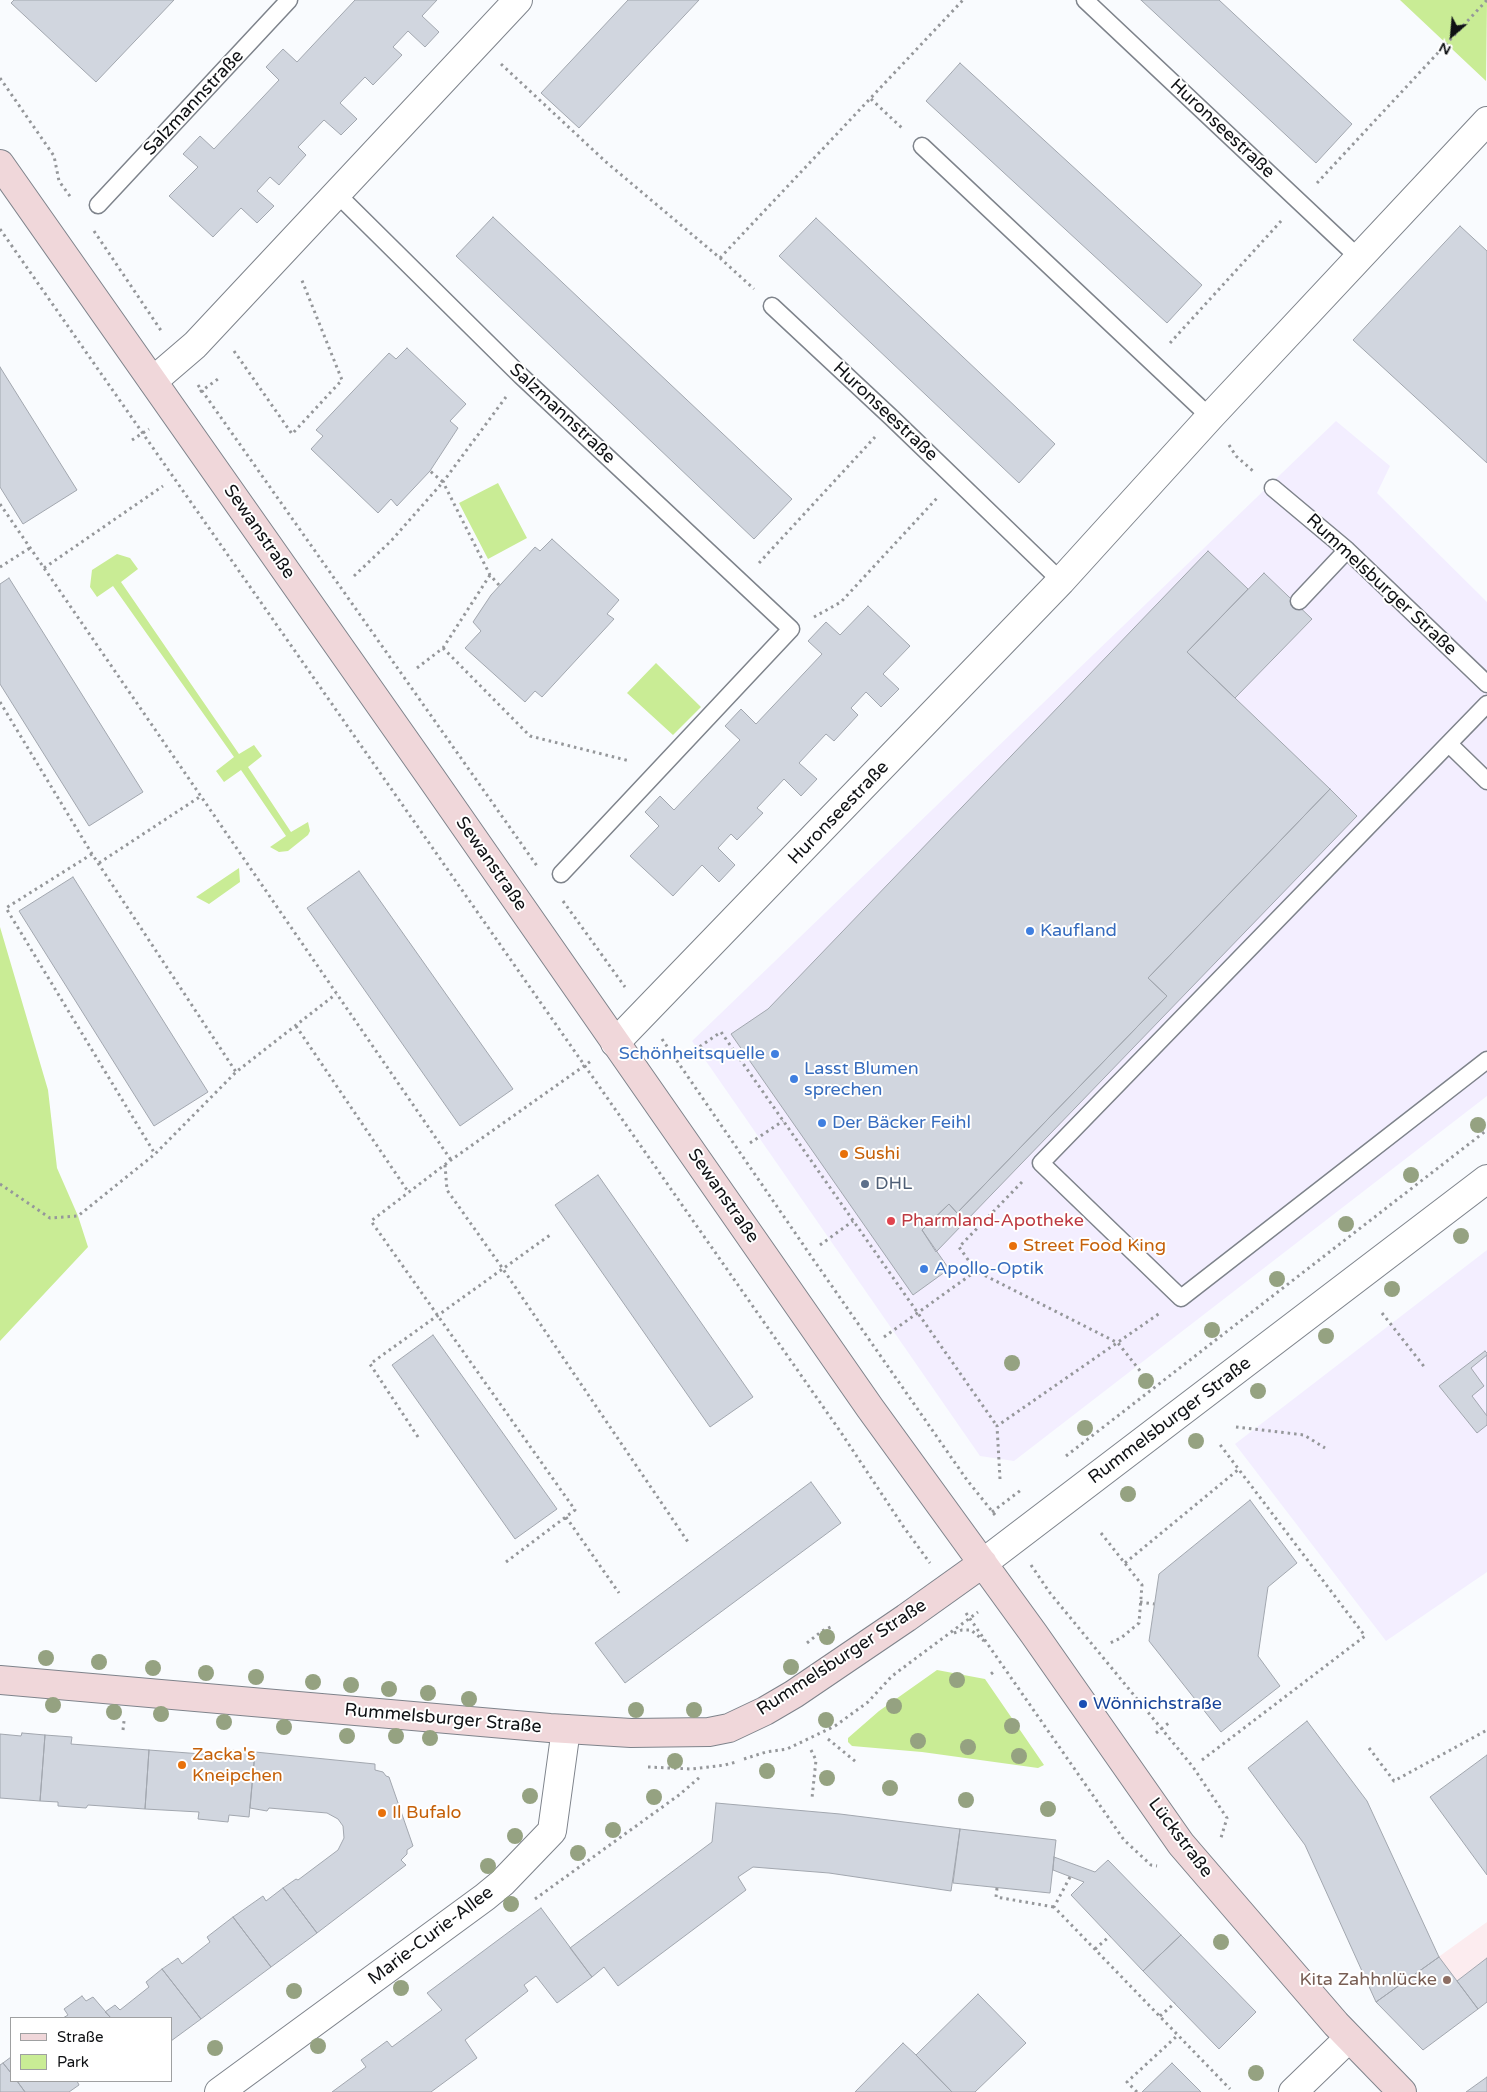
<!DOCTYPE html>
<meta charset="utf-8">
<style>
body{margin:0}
#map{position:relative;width:1487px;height:2092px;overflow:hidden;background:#f9fbfe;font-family:"Varela Round",sans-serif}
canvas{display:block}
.legend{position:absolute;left:10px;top:2017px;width:162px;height:65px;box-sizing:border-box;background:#fff;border:1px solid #9fa0a1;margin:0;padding:6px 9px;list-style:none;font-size:15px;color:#0f1114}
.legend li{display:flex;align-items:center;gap:10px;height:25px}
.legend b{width:25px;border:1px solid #9fa0a1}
.north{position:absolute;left:1427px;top:10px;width:50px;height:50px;-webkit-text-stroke:4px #fff;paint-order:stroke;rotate:207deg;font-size:14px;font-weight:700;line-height:20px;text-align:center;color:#0f1114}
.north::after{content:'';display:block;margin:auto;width:18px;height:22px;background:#0f1114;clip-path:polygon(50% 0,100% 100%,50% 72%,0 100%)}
</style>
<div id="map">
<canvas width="1487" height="2092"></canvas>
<ul class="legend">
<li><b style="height:6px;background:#f0d7da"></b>Straße</li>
<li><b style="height:14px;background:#c9ec95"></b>Park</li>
</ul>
<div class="north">N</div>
</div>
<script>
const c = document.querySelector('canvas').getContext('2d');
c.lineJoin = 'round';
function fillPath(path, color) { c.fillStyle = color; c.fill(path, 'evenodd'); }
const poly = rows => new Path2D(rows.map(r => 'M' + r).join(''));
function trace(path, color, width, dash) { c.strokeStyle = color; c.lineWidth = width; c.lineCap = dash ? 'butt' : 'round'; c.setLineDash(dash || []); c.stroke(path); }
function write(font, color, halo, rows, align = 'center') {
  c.font = font + ' "Varela Round",sans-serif'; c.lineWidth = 4; c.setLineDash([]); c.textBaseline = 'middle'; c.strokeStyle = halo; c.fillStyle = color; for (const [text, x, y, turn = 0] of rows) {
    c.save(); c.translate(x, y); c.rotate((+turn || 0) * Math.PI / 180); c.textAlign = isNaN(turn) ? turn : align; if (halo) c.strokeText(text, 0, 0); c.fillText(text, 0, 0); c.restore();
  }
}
fillPath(poly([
 [1336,421,1390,466,1377,493,1487,602,1487,1096,1014,1461,980,1456,692,1041],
 [1487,1250,1487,1572,1386,1641,1235,1444]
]), '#f3eeff');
fillPath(poly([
 [1487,1922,1487,2002,1423,2050,1376,2002]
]), '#fcecef');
fillPath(poly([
 [1400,0,1487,0,1486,81],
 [498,483,527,538,488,559,459,503],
 [117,554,130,558,138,569,121,582,239,754,254,745,262,756,248,767,291,832,308,822,310,831,308,835,288,851,279,852,270,847,286,836,241,770,224,782,216,771,234,757,113,586,97,597,90,587,92,570],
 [656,663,701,707,673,735,627,693],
 [239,868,240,882,209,904,196,897],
 [0,927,48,1090,57,1168,78,1216,88,1247,0,1341],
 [937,1670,985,1679,1044,1765,1038,1768,922,1752,852,1746,848,1742,848,1738,879,1711]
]), '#c9ec95');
const building = poly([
 [14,0,174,0,96,82,11,3,14,0],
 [355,0,437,0,422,16,439,32,425,47,408,31,393,47,402,55,373,85,365,77,340,103,357,119,341,135,324,120,298,147,306,155,279,185,270,177,257,191,274,206,257,223,241,208,213,237,169,196,198,167,183,154,200,136,214,149,279,80,266,67,283,49,297,62,355,0],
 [628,0,699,0,579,128,541,93,628,0],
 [1141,0,1219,0,1352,124,1316,163,1141,0],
 [960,63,1202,285,1167,323,926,101,960,63],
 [493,217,792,499,754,539,456,256,493,217],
 [816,218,1055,444,1019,483,779,256,816,218],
 [1460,226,1487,251,1487,463,1353,340,1460,226],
 [407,348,466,404,450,421,458,428,430,471,397,506,391,499,378,513,311,449,323,436,316,430,389,353,396,359,407,348],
 [0,367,77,490,23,524,0,487,0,367],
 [552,539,619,600,607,614,614,619,542,697,535,691,525,702,465,648,481,631,473,622,491,595,535,547,540,551,552,539],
 [1208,551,1248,589,1187,652,1330,789,1148,978,1167,996,957,1213,949,1204,922,1230,949,1269,913,1295,731,1034,768,1009,1208,551],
 [1264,573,1312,619,1235,698,1187,652,1264,573],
 [9,578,143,792,89,826,0,684,0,584,9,578],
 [868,606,910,646,883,674,899,689,881,707,866,692,851,708,858,715,834,741,826,734,799,763,817,779,801,796,784,779,757,808,763,813,737,840,731,834,718,848,735,865,719,882,702,865,673,896,630,856,659,826,645,812,660,796,674,810,740,740,725,726,741,709,756,724,822,654,808,641,826,622,840,635,868,606],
 [1330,789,1357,816,936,1252,922,1230,949,1204,957,1213,1167,996,1148,978,1330,789],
 [359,871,513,1089,460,1126,307,908,359,871],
 [73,877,208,1092,154,1126,19,911,73,877],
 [598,1175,753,1397,710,1427,555,1205,598,1175],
 [433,1335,557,1509,515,1539,392,1365,433,1335],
 [1485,1351,1487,1353,1487,1425,1477,1433,1439,1386,1485,1351],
 [1487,1355,1487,1416,1472,1396,1484,1386,1471,1368,1487,1355],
 [811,1482,841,1523,625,1683,595,1643,811,1482],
 [1250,1500,1297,1563,1268,1587,1258,1656,1280,1686,1221,1732,1149,1641,1159,1574,1250,1500],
 [1307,1721,1367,1801,1439,1957,1376,2002,1305,1845,1248,1768,1307,1721],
 [22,1733,45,1735,40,1801,0,1798,0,1734,21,1736,22,1733],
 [45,1735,72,1737,71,1744,149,1750,145,1809,88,1805,86,1808,58,1806,58,1802,40,1801,45,1735],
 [149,1750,228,1756,229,1750,255,1752,249,1817,229,1815,228,1822,198,1819,199,1812,145,1809,149,1750],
 [255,1752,375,1764,375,1770,383,1772,386,1776,389,1777,413,1846,407,1850,407,1854,401,1860,406,1865,317,1933,283,1888,296,1879,298,1880,338,1850,344,1838,343,1826,338,1819,327,1813,269,1808,267,1811,250,1808,255,1752],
 [1487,1755,1487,1875,1430,1797,1487,1755],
 [716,1803,840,1814,960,1829,951,1891,829,1873,753,1867,738,1877,746,1890,618,1986,604,1967,592,1977,570,1948,712,1842,716,1803],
 [960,1829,1056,1840,1050,1893,953,1883,960,1829],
 [1054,1857,1095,1872,1108,1860,1181,1935,1143,1971,1071,1895,1084,1882,1053,1870,1054,1857],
 [283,1888,317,1933,271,1967,233,1917,263,1896,266,1901,283,1888],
 [541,1908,592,1977,557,2003,536,1976,524,1985,528,1991,465,2040,477,2058,431,2092,332,2092,366,2067,361,2060,387,2041,392,2047,442,2010,427,1993,541,1908],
 [233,1917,271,1967,201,2019,162,1969,178,1958,182,1964,210,1942,207,1937,233,1917],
 [1181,1935,1256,2012,1219,2049,1143,1971,1181,1935],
 [1439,1957,1478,2009,1423,2050,1376,2002,1439,1957],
 [1487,1958,1487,2002,1478,2009,1457,1981,1487,1958],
 [162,1969,201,2019,171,2041,171,2018,111,2018,105,2012,115,2005,120,2010,149,1987,146,1982,162,1969],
 [978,1994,1026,2043,975,2092,952,2092,916,2055,978,1994],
 [82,1996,86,2001,93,1997,111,2018,63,2018,68,2015,64,2009,82,1996],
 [903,2043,916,2055,952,2092,855,2092,903,2043],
 [11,2057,11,2073,3,2063,11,2057],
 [3,2063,11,2073,11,2081,17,2081,25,2092,0,2092,0,2065,3,2063],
 [1172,2063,1201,2092,1142,2092,1172,2063],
 [1487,2077,1487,2092,1466,2092,1487,2077],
 [17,2081,77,2081,79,2085,69,2092,25,2092,17,2081]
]);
fillPath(building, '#d1d6df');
trace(building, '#a2a7af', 1);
const lane = poly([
 [1085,0,1359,258],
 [922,146,1210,417],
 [337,194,521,376,791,629,561,874],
 [98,205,289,0],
 [772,306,892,418,1061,581],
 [1273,488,1347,550,1487,684],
 [1299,601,1347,550],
 [1487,704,1041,1163,1181,1298,1487,1060],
 [1449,744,1487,781]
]);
const street = poly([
 [153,381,195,345,518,0],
 [615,1043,1061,581,1210,417,1487,121],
 [983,1563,1487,1179],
 [219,2092,485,1897,502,1883,552,1831,566,1729],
 [1293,2092,1349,2038]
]);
const secondary = poly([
 [0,164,430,776,870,1408,1034,1634,1181,1844,1336,2024,1402,2092],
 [0,1680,550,1728,631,1733,709,1732,729,1728,765,1711,794,1694,906,1618,983,1563]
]);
trace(lane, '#7e838b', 19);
trace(street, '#7e838b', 30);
trace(secondary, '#7e838b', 30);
trace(poly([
 [501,64,606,162,720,258,754,289],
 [0,78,54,156,59,181,72,199],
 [871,99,903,129],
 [1317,183,1487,0],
 [0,229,840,1431,903,1526,930,1563],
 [94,231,162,332],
 [720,258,963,0],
 [1170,343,1282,220],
 [234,351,292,434,342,380,301,278],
 [198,385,537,866],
 [200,392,218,379],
 [132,440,149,429],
 [1229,445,1236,456,1253,471],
 [0,504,451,1160],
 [759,563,875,437],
 [0,567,30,548],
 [44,568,163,486],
 [354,576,391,541,443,482,430,471],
 [499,585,490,575,443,482,506,397],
 [814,617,841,602,938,497],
 [443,648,530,736,630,761],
 [417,668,443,648,490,575],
 [0,702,92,854,236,1072],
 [92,854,6,908,155,1154],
 [99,863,201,796],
 [563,901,625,987],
 [296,1026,409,1193],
 [662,1039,813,1259,967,1480,995,1515],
 [689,1054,721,1032,997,1426],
 [750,1143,783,1121],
 [445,1165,447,1190,503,1269,688,1542],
 [1022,1182,959,1247,976,1271,1118,1343,1141,1372],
 [0,1184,50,1218,78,1216,155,1154,236,1072,336,994],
 [820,1245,853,1221],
 [1382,1313,1426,1369],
 [884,1337,976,1271],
 [1236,1427,1304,1435,1325,1448],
 [418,1437,370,1364,550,1235],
 [1066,1456,1487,1130],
 [1000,1479,997,1426,1160,1313],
 [992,1512,1021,1490],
 [566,1517,619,1593],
 [1101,1533,1142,1585,1139,1623,1121,1638,1108,1644],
 [506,1562,575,1510,371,1221,451,1160,591,1061],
 [1125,1563,1239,1469],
 [1031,1565,1050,1593,1193,1767,1227,1818,1220,1841],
 [1140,1602,1154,1604],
 [966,1613,1124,1840,1151,1865,1157,1866],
 [954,1633,962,1630,971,1630,984,1641],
 [807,1643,822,1631,833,1626],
 [991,1674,996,1670],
 [123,1730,124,1721],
 [1156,1733,1170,1722],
 [828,1739,856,1762],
 [1369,1748,1394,1781,1487,1730],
 [811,1750,816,1760,812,1798],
 [744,1759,766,1752,787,1749,835,1726,868,1702,892,1676,978,1612],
 [1202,1760,1365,1636,1218,1442],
 [648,1767,691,1769,725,1765,736,1762],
 [1070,1877,1054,1907,1230,2089],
 [997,1888,996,1897,1054,1907],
 [535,1899,679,1795,700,1777],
 [1095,1949,1110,1936],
 [1160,2016,1175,2003],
 [1137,2092,1127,2082,1178,2035]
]), '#95979a', 3, [2.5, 4]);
trace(lane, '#fff', 16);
trace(street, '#fff', 28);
trace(secondary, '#f0d7da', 28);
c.fillStyle = '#95a281';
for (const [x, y] of [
 [1478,1125],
 [1411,1175],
 [1346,1224],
 [1461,1236],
 [1277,1279],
 [1392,1289],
 [1212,1330],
 [1326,1336],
 [1012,1363],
 [1146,1381],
 [1258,1391],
 [1085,1428],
 [1196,1441],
 [1128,1494],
 [827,1637],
 [46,1658],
 [99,1662],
 [791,1667],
 [153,1668],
 [206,1673],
 [256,1677],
 [957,1680],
 [313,1682],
 [351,1685],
 [389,1689],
 [428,1693],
 [469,1699],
 [53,1705],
 [894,1706],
 [636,1710],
 [694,1710],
 [114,1712],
 [161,1714],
 [826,1720],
 [224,1722],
 [1012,1726],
 [284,1727],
 [347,1736],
 [396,1736],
 [430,1738],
 [918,1741],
 [968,1747],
 [1019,1756],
 [675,1761],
 [767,1771],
 [827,1778],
 [890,1788],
 [530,1796],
 [654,1797],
 [966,1800],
 [1048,1809],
 [613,1830],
 [515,1836],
 [578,1853],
 [488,1866],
 [511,1904],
 [1221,1942],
 [401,1988],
 [294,1991],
 [318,2046],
 [215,2048],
 [1256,2073]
]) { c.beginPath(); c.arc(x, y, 8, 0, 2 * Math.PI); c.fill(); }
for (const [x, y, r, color] of [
 [1030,931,5,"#3f7fe0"],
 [775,1054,5,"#3f7fe0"],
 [794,1079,5,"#3f7fe0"],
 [822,1123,5,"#3f7fe0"],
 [844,1154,5,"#e8710a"],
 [865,1184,5,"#5c6f8a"],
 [891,1221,5,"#e0444e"],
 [1013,1246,5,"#e8710a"],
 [924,1269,5,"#3f7fe0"],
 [1083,1704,5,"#1a4fb4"],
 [182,1765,5,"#e8710a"],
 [382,1813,5,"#e8710a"],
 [1447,1980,5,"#8d6e63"]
]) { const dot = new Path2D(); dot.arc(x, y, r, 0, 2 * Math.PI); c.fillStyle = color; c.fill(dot); trace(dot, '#fff', 2); }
write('18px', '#0f1114', '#fff', [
 ["Salzmannstraße",194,103,-47],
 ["Huronseestraße",1222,129,43],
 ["Huronseestraße",885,412,43],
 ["Salzmannstraße",562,414,43],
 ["Sewanstraße",259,532,55],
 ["Rummelsburger Straße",1381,585,43],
 ["Huronseestraße",839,813,-46],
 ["Sewanstraße",491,864,55],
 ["Sewanstraße",723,1196,55],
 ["Rummelsburger Straße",1170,1421,-37],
 ["Rummelsburger Straße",842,1658,-33],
 ["Rummelsburger Straße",443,1719,5],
 ["Lückstraße",1180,1838,53],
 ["Marie-Curie-Allee",431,1936,-37]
]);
write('18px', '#366cbe', '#fff', [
 ["Kaufland",1040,931],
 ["Schönheitsquelle",765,1054,"right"],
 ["Lasst Blumen",804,1069],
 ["sprechen",804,1090],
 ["Der Bäcker Feihl",832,1123],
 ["Apollo-Optik",934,1269]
], 'left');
write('18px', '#c56008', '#fff', [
 ["Sushi",854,1154],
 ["Street Food King",1023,1246],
 ["Zacka's",192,1755],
 ["Kneipchen",192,1776],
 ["Il Bufalo",392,1813]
], 'left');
write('18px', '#4e5e75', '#fff', [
 ["DHL",875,1184]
], 'left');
write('18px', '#be3a42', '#fff', [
 ["Pharmland-Apotheke",901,1221]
], 'left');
write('18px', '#164399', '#fff', [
 ["Wönnichstraße",1093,1704]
], 'left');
write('18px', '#785e54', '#fff', [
 ["Kita Zahhnlücke",1437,1980]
], 'right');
</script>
